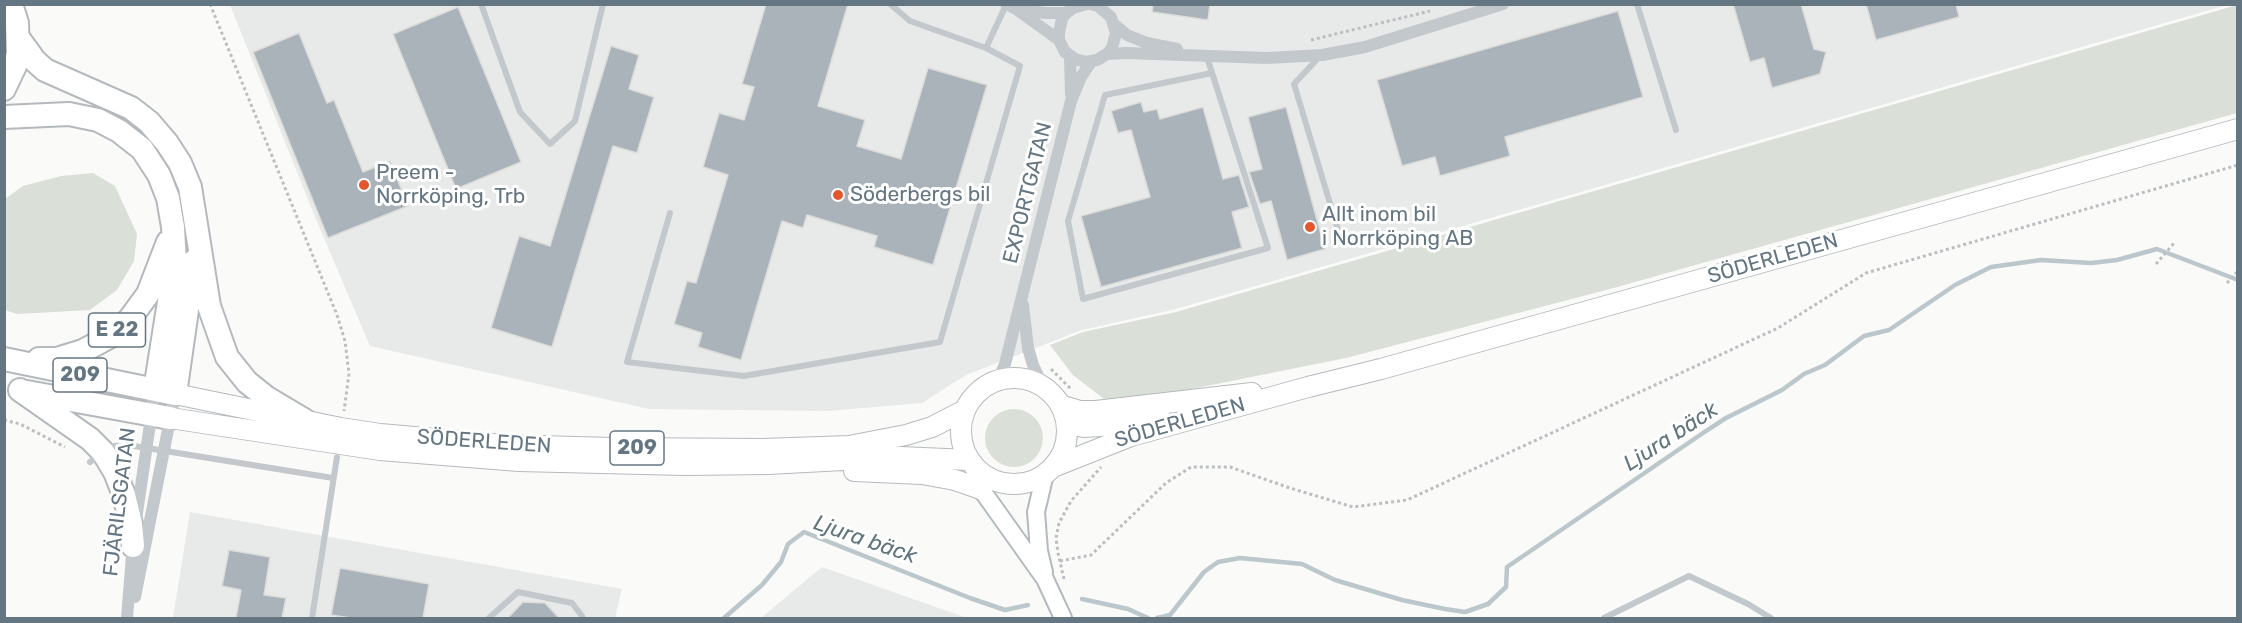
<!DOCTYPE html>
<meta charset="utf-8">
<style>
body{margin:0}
#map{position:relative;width:2242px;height:623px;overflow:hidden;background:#fafaf8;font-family:Rubik,sans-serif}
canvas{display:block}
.frame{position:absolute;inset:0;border:6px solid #657683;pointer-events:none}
</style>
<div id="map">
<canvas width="2242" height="623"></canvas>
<div class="frame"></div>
</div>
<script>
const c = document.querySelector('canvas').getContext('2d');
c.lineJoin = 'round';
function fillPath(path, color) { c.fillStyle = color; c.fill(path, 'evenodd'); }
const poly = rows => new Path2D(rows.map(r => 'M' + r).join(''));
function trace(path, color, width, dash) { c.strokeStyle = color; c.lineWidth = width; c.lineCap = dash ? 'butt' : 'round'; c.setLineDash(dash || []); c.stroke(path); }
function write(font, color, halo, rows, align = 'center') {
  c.font = font + ' Rubik,sans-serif'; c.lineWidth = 6; c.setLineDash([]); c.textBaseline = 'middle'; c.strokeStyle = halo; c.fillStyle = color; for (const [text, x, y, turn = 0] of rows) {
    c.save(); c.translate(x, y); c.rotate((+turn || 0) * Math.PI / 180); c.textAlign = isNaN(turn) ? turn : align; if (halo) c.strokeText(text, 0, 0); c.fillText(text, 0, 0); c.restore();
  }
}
fillPath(poly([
 [230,5,2227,5,1176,309,1082,330,966,375,922,403,827,411,649,409,370,346,315,217],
 [190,512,622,589,615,618,173,618],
 [822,567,967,618,761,618]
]), '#e8e9e9');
fillPath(poly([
 [2237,5,2237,113,1610,289,1346,358,1112,405,1073,375,1050,345,1083,332,1176,312],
 [93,173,115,186,137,234,134,261,117,290,90,310,17,314,5,310,5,199,23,186,61,176],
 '985 438a29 29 0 1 1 58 0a29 29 0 1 1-58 0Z'
]), '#dadfd7');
trace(poly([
 [1082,599,1128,609,1148,618],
 [724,618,762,585,781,562,788,544,804,532,970,598,1005,610,1028,605],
 [1157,618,1170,615,1204,572,1218,562,1240,558,1302,564,1335,580,1402,600,1445,609,1465,612,1488,604,1506,587,1507,567,1703,433,1726,418,1782,390,1804,374,1825,365,1864,336,1889,330,1955,285,1991,267,2041,260,2091,263,2117,260,2157,249,2238,280]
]), '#bbc7cb', 4.5);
const building = poly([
 [766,4,848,4,818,106,865,120,857,146,901,159,928,68,987,85,933,265,874,247,877,236,807,215,803,228,782,221,741,360,698,347,702,333,674,324,687,281,696,283,728,175,703,167,719,113,744,120,754,87,742,84,766,4],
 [1153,4,1210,4,1208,20,1152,12,1153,4],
 [1733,4,1801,4,1814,49,1826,52,1820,74,1772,88,1764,58,1750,62,1733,4],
 [1866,4,1956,4,1959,17,1876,40,1866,4],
 [458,7,521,162,456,189,393,34,458,7],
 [1618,11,1643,97,1505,137,1510,156,1440,176,1435,157,1402,166,1377,80,1618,11],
 [299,33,327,103,334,100,363,172,390,161,408,206,328,238,253,52,299,33],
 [611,46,639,55,629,89,654,97,637,153,613,146,552,347,491,328,519,236,550,246,611,46],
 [1141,102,1144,112,1157,109,1160,119,1203,107,1223,179,1239,175,1249,207,1232,212,1242,248,1101,287,1081,216,1150,197,1131,130,1118,133,1111,111,1141,102],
 [1286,107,1325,249,1287,260,1271,201,1260,204,1249,172,1262,169,1248,117,1286,107],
 [229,550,270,557,264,595,286,598,282,618,236,618,241,590,222,586,229,550],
 [340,568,429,584,423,618,351,618,331,615,340,568],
 [523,602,545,603,559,618,508,618,523,602]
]);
fillPath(building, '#aab3b9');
trace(building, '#dcdcda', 1.5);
const secondary = poly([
 [973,465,981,489,1045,579,1063,618],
 [1044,572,1039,551,1036,512,1045,474]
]);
const primary = poly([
 '961 431a53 53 0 1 1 106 0a53 53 0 1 1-106 0Z',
 [175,394,341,428,380,434,505,445,612,448,763,449,849,446,906,435,932,427,965,410],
 [1060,405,1080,411,1096,411,1252,393],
 [170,418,380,450,519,461,685,465,768,464,900,457,969,460],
 [1067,424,1084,427,1100,426,1122,424,1159,415],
 [1053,467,1131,436,1308,387,1381,369,2238,129],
 [854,471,922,474,955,480,981,489]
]);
const highway = poly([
 [19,39,35,61,45,70,131,108,149,122,167,143,180,163,190,187,209,306,227,357,247,382,267,398,304,420],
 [4,89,15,66,18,53,17,23,11,4],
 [4,117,69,114,98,120,119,131,142,149,159,175,168,198,173,227,175,264,155,390],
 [4,359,175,394,194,261],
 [39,359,57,359,83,351,109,337,129,320,148,294,168,242],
 [20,390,90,439,103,452,115,472,124,495,131,524,133,546],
 [27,392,170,418]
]);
trace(secondary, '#b3babf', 20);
trace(primary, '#b5babe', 22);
trace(highway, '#b4b9bd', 26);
trace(poly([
 [210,4,337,315,345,341,349,374,344,411],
 [1311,40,1430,11],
 [2156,264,2175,242],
 [2227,283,2238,271],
 [1051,369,1072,390],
 [4,420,20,424,65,447],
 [1060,561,1091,555,1166,483,1191,467,1230,467,1290,488,1353,507,1407,500,1778,328,1866,273,2238,165],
 [1064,579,1058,553,1056,538,1059,523,1071,501,1101,467]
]), '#bbbfc2', 3, [3, 3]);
trace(poly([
 [481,4,520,112,550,144,575,121,603,4],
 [890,4,910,21,986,48],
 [1637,4,1676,130],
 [1321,55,1294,84,1339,233],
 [1207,57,1268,248,1083,299,1068,221,1105,95,1212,73],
 [670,213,627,362,744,376,940,342,1020,66,986,48,1006,5],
 [90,462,114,446,128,445,333,478],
 [312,618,337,457],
 [489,618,518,592,572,603,582,616],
 [1604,618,1689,576,1748,604,1771,618]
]), '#c3c8cc', 6);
trace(poly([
 [1006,4,1016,9,1059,40],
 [1087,4,1073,8,1066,13,1062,19,1059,33,1059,40,1065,52,1075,59,1086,62,1097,60,1107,54,1112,48,1116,33,1111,17,1098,6,1090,4],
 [1020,10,1046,13,1066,13],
 [1115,25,1127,35,1147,43,1177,49],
 [1107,54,1126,53,1267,58,1322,55,1365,47,1503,4],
 [1070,56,1071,94],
 [1023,305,1028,348,1033,365,1043,387],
 [998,381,1005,364,1071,101,1081,77,1091,62],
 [136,520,155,390],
 [135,597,175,394],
 [127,618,133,543]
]), '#c3c8cc', 12);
trace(secondary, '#fff', 16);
trace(primary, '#fff', 20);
trace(highway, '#fff', 22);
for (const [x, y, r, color] of [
 [364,185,6,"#e4572e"],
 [838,195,6,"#e4572e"],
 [1310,227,6,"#e4572e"]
]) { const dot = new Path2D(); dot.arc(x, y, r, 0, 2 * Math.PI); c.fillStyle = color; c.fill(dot); trace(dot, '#fff', 2); }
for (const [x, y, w] of [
 [117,330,57],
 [80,375,54],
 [637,448,54]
]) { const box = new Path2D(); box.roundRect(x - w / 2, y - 17, w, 34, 4.5); c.fillStyle = '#fff'; c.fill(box); trace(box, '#657683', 1.5); }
write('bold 20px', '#657683', null, [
 ["E 22",117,330],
 ["209",80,375],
 ["209",637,448]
]);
write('21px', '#657683', '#fff', [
 ["Preem -",376,173],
 ["Norrköping, Trb",376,197],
 ["Söderbergs bil",850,195],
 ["Allt inom bil",1322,215],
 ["i Norrköping AB",1322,239]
], 'left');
write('21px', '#657683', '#fff', [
 ["EXPORTGATAN",1028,193,-76],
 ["SÖDERLEDEN",1773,259,-16],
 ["SÖDERLEDEN",1180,423,-16],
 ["SÖDERLEDEN",484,442,4],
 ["FJÄRILSGATAN",120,502,-83]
]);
write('italic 22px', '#60757c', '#fff', [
 ["Ljura bäck",1671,437,-33],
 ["Ljura bäck",865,540,19]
]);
</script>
